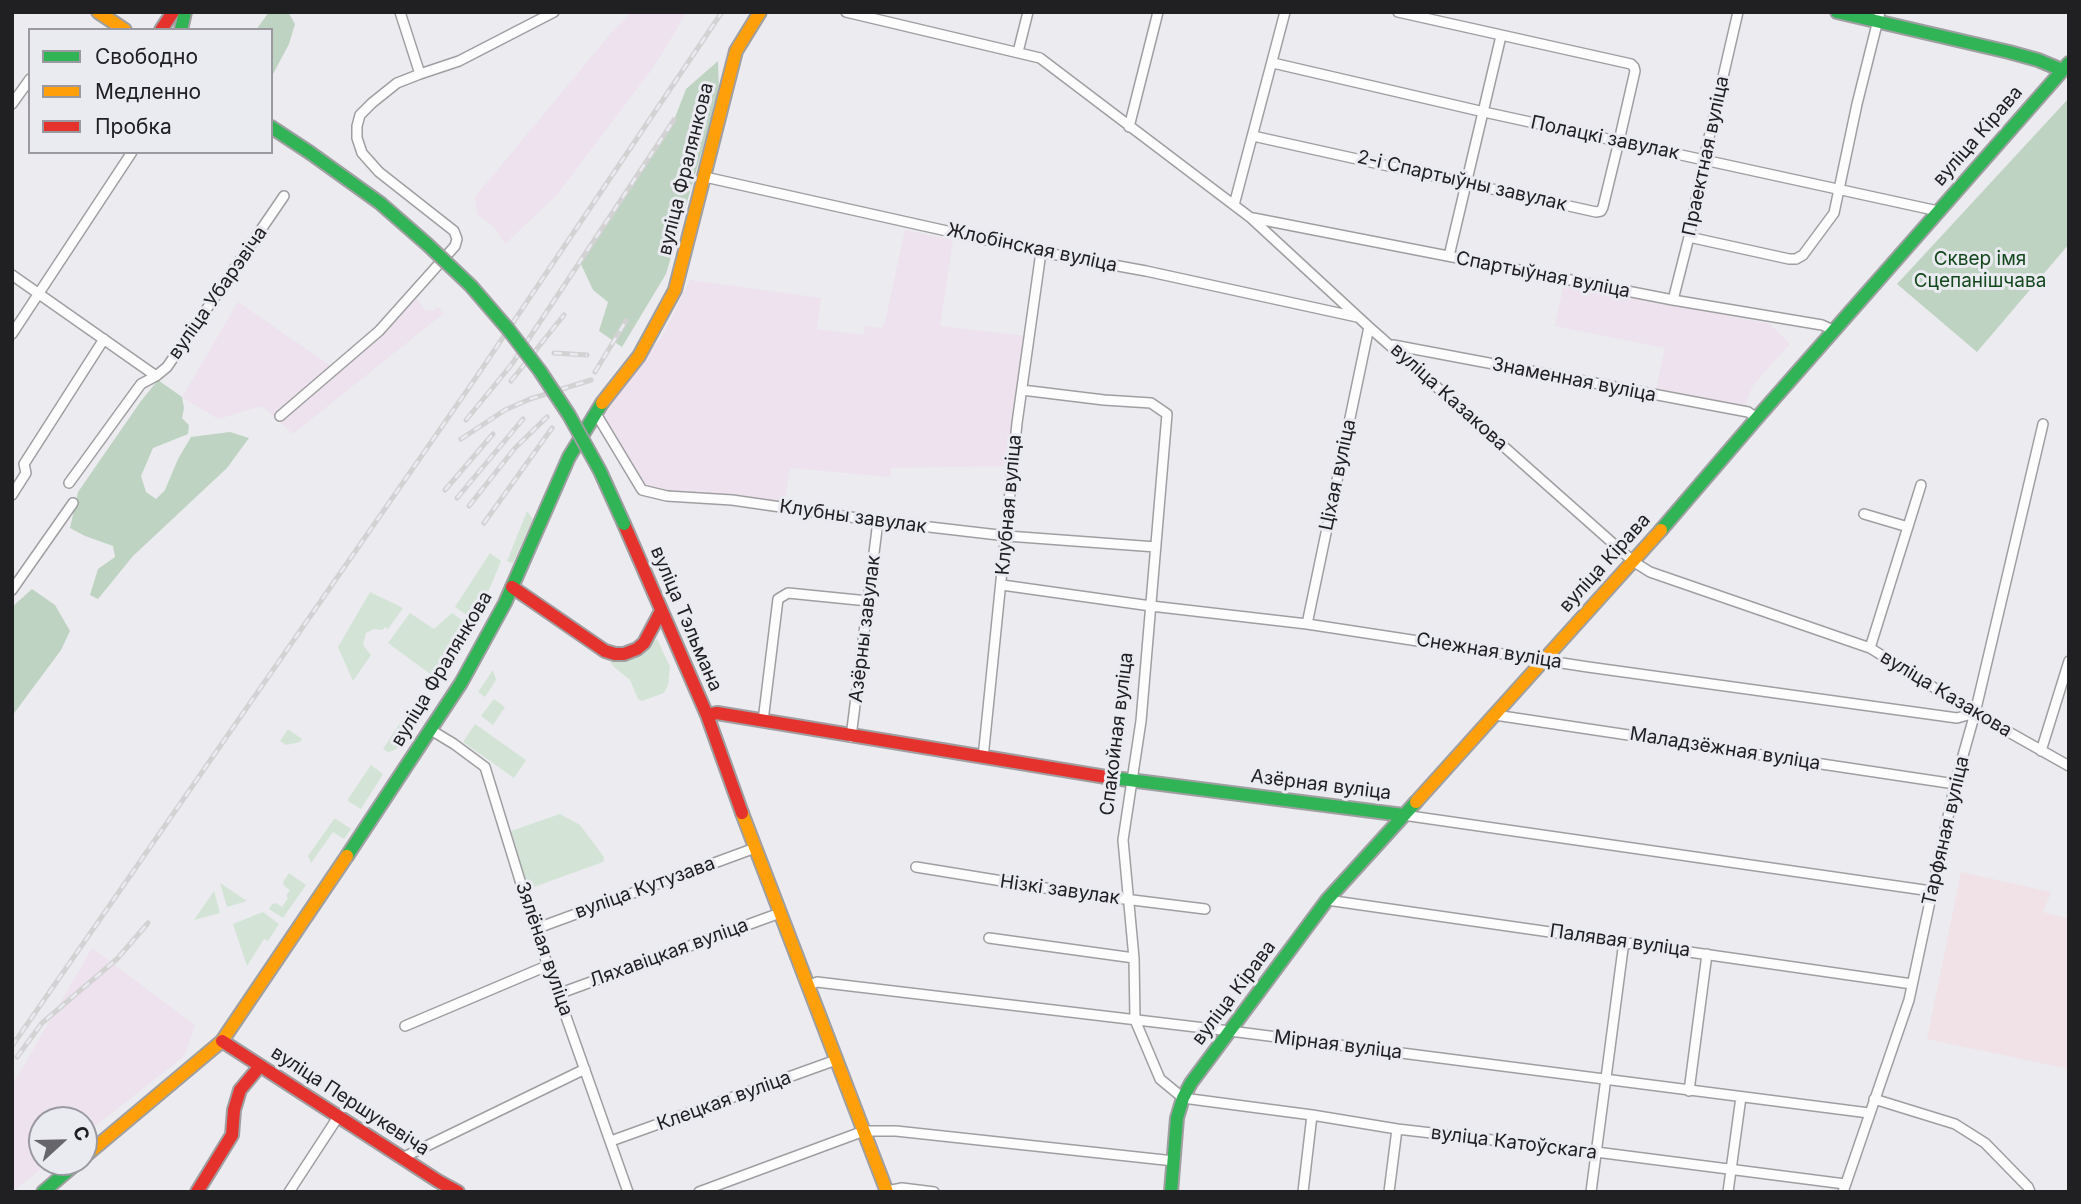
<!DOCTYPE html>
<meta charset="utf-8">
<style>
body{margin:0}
#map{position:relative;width:2081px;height:1204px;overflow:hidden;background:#ebebf0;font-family:Inter,sans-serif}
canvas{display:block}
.frame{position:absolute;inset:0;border:14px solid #202023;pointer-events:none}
.legend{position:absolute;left:28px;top:28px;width:245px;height:126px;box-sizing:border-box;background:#eaeaf1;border:2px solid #99999f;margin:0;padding:9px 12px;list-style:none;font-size:21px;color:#202023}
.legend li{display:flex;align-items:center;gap:14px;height:35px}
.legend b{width:35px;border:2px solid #99999f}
.north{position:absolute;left:28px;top:1106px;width:70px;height:70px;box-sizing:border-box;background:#eaeaf1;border:2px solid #99999f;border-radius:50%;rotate:68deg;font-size:19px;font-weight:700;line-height:28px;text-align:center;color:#202023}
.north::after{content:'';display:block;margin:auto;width:24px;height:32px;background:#67676b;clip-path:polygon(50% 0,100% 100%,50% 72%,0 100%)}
</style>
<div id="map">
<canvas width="2081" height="1204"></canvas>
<div class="frame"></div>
<ul class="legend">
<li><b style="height:9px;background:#30b455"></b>Свободно</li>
<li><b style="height:9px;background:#ff9f0a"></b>Медленно</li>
<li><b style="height:9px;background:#e5322d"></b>Пробка</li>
</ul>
<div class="north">С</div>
</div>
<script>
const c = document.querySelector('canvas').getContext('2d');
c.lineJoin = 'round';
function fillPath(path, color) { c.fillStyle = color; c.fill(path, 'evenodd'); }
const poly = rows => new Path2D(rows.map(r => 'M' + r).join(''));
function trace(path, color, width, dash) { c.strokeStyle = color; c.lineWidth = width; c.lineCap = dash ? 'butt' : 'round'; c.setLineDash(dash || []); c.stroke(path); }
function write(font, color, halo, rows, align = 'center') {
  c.font = font + ' Inter,sans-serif'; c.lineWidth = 6; c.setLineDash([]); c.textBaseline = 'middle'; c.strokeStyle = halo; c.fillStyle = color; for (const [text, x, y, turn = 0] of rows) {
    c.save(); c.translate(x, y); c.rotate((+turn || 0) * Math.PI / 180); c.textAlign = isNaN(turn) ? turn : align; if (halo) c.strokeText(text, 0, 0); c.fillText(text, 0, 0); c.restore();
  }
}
fillPath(poly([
 [632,12,687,12,655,65,557,195,505,244,495,228,477,214,475,197,611,33],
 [905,230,953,240,940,326,1026,336,1006,466,891,468,890,477,790,468,784,504,685,495,652,490,642,484,599,414,661,338,690,280,821,298,817,329,864,335,865,326,881,328,885,322],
 [1564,283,1770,324,1790,344,1753,385,1743,411,1655,394,1665,348,1555,326],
 [416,298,426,311,433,311,438,307,444,313,293,434,262,406,218,419,182,397,238,302,331,366,335,372],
 [92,948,195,1025,184,1056,84,1135,84,1120,42,1120,42,1162,50,1162,12,1192,12,1086]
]), '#ede2ed');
fillPath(poly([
 [1961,872,2051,892,2043,912,2069,919,2069,1069,1927,1039]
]), '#f0e2e6');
fillPath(poly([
 [527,511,533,519,513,563,509,562,507,561],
 [490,553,501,561,479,614,474,620,455,607],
 [370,592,403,608,388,629,385,627,382,630,374,629,366,633,363,645,371,655,353,681,338,647],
 [410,613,434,629,452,613,470,626,437,679,388,643],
 [657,639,670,667,668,685,664,693,642,701,638,699,630,680,613,666,609,659,618,659],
 [493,670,496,680,485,697,478,692],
 [494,699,505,707,493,725,481,716],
 [400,723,409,730,400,747,392,751,388,752,383,749],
 [475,724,526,760,514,778,463,742],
 [288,729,302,739,300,742,286,745,280,741],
 [371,765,383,774,361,809,348,801,348,799],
 [560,814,580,825,604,857,603,862,528,889,511,831],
 [334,819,336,819,351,829,344,839,333,832,311,863,308,856],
 [289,873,306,885,283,918,269,909,272,904,276,903,282,907,288,898,286,896,290,890,284,886,283,882],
 [220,883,247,901,227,907],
 [214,891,220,913,194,920],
 [263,912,279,924,268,941,264,939,247,966,233,924]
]), '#d3e4d6');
fillPath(poly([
 [269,12,288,12,295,24,289,44,272,76,271,30,256,30],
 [718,61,719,93,666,274,622,347,599,331,608,302,593,290,580,262,674,120,686,89],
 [2069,98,2069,244,1977,352,1897,284],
 [158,380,182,397,184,408,182,418,189,425,188,434,153,448,141,476,146,492,156,499,165,490,178,459,191,437,230,432,249,438,227,468,133,556,98,599,90,595,98,569,115,557,113,546,85,536,70,528,78,492,141,401],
 [32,589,55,605,70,631,61,650,12,716,12,607]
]), '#bfd3c2');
const street = poly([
 [846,12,1040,58,1251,218,1369,327,1634,562,1650,572,1870,648,1975,713,2069,766],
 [1018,52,1028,12],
 [1273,63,1484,112,1938,211],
 [420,74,459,61,554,12],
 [12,104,30,79],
 [1129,127,1158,12],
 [1253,136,1596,212,1601,211,1603,207,1619,141,1635,71,1634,67,1631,64,1398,12],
 [705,177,1041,252,1146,271,1357,317],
 [1234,205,1285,12],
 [1253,218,1673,300,1822,325,1833,330],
 [1689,237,1789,259,1796,259,1803,255,1834,213,1857,104,1880,12],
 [1449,256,1501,36],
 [12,275,156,376],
 [1673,300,1689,237,1704,159,1738,12],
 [12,334,132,152],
 [1393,345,1748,412,1757,418],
 [1022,390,1104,400,1151,403,1167,414,1141,721,1123,840,1134,958,1135,1020,1160,1079,1183,1098,1312,1115,1397,1129,1596,1152,1845,1184],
 [595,412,642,490,667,496,732,500,878,521,1007,536,1156,547],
 [280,416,379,331,455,246,457,239,454,231,379,172,362,153,357,138,357,126,360,115,372,103,397,83,420,74,400,12],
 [69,483,141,384,156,376,167,367,284,196],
 [12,495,26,473,24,464,104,339],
 [1864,514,1908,527],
 [1002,585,1151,606,1307,624,1588,667,1957,718,1975,713],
 [12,590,73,503],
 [1307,624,1369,327],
 [1870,648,1921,485],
 [1495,715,1955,784],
 [763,721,778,599,788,593,868,601],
 [431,730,454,744,485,767,535,929,628,1192],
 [851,737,878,521],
 [2041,751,2069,661],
 [983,758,1017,423,1041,252],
 [1403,815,1931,891],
 [916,867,1076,893,1205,909],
 [1327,900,1912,984],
 [535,929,755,848],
 [989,938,1134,958],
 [808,986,817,982,1230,1031,1869,1113],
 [558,994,780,913],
 [405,1026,549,965],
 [1689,1091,1707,954],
 [1874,1099,1955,1124,1985,1143,2028,1187,2030,1192],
 [611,1141,836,1060],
 [402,1158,585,1069],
 [887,1191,902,1188,934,1192],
 [289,1192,338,1117],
 [699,1192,864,1131,896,1131,1174,1161],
 [1303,1192,1312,1115],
 [1389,1192,1397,1129],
 [1591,1192,1624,941],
 [1728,1192,1741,1097],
 [1843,1192,1909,1000,1955,784,1975,713,2043,424]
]);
const fast = poly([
 [1837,12,2009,52,2038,60,2062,70],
 [181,30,185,12],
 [271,127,309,152],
 [1661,530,1757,418,2069,63],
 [1106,777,1403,815],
 [347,856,461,683,505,603,569,457,602,403],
 [43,1192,78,1162],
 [1171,1192,1177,1118,1183,1098,1191,1083,1327,900,1416,802]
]);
const slow = poly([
 [98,12,125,30],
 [602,403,639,356,675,290,736,51,760,12],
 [1416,802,1661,530],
 [742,813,887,1192],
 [84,1157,222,1041,347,856]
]);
const jam = poly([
 [161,30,173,12],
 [624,524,707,715,742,813],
 [512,587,605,651,615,654,624,654,637,649,644,643,661,611],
 [707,715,717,713,1106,777],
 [222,1041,438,1181,458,1192],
 [197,1192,232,1135,234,1110,240,1090,260,1066]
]);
trace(street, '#9f9fa2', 12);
trace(fast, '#9f9fa2', 16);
trace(slow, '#9f9fa2', 16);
trace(jam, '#9f9fa2', 16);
trace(street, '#fcfcfd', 9);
trace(fast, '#30b455', 12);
trace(slow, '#ff9f0a', 12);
trace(jam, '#e5322d', 12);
const rail = poly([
 [554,353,587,355],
 [595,372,626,321],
 [511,381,564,315],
 [466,420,512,364,674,120],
 [461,439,505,410,530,399,591,380],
 [445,490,493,434],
 [457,498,523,419],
 [469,506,515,448,547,417],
 [484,523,552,428],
 [12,1046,477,376,722,12],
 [17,1057,42,1023,117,959,148,923]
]);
trace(rail, '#d2d2d3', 5);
trace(rail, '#eaeaf1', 2.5, [8]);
const fastBridge = poly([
 [309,152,380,203,428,245,471,286,508,329,540,371,569,415,600,471,624,524]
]);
trace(fastBridge, '#9f9fa2', 16, []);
trace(fastBridge, '#30b455', 12);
write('19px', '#202023', '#eaeaf1', [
 ["вуліца Кірава",1978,136,-49],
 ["Полацкі завулак",1605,138,12],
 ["Праектная вуліца",1706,156,-78],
 ["вуліца Фралянкова",686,169,-76],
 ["2-і Спартыўны завулак",1462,181,13],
 ["Жлобінская вуліца",1032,248,12],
 ["Спартыўная вуліца",1543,275,11],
 ["вуліца Убарэвіча",218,293,-55],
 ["Знаменная вуліца",1574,380,11],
 ["вуліца Казакова",1449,397,42],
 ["Ціхая вуліца",1338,475,-78],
 ["Клубная вуліца",1009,505,-85],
 ["Клубны завулак",853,517,8],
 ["вуліца Кірава",1605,563,-48],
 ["вуліца Тэльмана",686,619,67],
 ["Азёрны завулак",865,629,-83],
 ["Снежная вуліца",1489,651,9],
 ["вуліца Фралянкова",442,669,-59],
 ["вуліца Казакова",1946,694,31],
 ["Спакойная вуліца",1117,734,-83],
 ["Маладзёжная вуліца",1725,749,9],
 ["Азёрная вуліца",1321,785,7],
 ["Тарфяная вуліца",1946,831,-77],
 ["вуліца Кутузава",645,888,-20],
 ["Нізкі завулак",1060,890,8],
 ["Палявая вуліца",1620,941,8],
 ["Зялёная вуліца",544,949,71],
 ["Ляхавіцкая вуліца",669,953,-20],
 ["вуліца Кірава",1234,993,-53],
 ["Мірная вуліца",1338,1045,7],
 ["вуліца Першукевіча",350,1101,33],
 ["Клецкая вуліца",724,1101,-20],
 ["вуліца Катоўскага",1514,1143,7]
]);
write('19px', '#13481c', '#eaeaf1', [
 ["Сквер імя",1980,259],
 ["Сцепанішчава",1980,281]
]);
</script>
